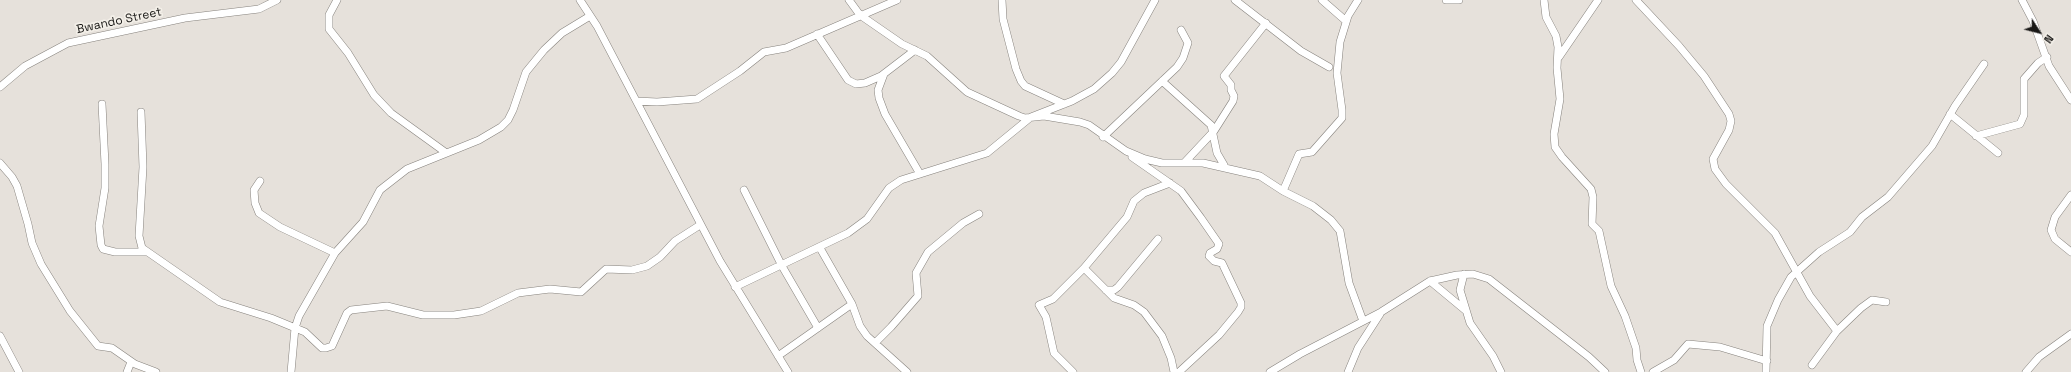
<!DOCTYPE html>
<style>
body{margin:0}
#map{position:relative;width:2071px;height:372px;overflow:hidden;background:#e6e1db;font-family:"Space Grotesk",sans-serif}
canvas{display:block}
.north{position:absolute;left:2019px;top:12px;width:40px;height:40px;-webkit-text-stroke:3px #f3efe8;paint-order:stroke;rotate:126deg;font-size:11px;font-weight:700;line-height:16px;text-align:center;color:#191816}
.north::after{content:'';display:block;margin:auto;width:14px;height:18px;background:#191816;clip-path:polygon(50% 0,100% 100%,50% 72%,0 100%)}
</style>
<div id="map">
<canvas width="2071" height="372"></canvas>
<div class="north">N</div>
</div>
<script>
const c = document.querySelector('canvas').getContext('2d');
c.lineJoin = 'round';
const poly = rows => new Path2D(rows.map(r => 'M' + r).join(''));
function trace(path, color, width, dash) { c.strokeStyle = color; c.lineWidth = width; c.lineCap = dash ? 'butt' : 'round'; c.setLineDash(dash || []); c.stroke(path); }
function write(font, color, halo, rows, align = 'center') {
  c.font = font + ' "Space Grotesk",sans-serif'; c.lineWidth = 3.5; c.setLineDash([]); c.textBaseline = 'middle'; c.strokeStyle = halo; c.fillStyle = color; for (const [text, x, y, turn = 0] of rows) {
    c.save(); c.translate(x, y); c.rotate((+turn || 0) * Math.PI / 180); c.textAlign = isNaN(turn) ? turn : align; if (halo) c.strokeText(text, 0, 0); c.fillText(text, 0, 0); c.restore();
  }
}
const street = poly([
 [337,0,329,15,329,29,348,53,374,95,391,113,445,152],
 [580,0,597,26,720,261,788,372],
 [849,0,860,15,902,44,927,56,967,92,1019,116,1025,118,1044,116,1080,122,1089,125,1126,151,1145,159,1162,163,1203,163,1260,176,1283,191,1313,206,1331,220,1340,231,1349,283,1363,321],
 [1002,0,1003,19,1016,69,1021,81,1025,86,1064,104],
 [1235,0,1301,51,1329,67],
 [1322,0,1346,21],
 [1446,0,1459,0],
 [1544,0,1546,17,1556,36,1558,47,1557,68,1560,99,1554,134,1555,147,1562,157,1591,189,1593,197,1592,224,1599,231,1611,286,1625,316,1636,348,1637,360,1641,372],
 [1636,0,1679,46,1704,76,1729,114,1731,121,1729,130,1713,159,1715,169,1726,184,1775,233,1810,296,1837,331],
 [2022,0,2033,21,2049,66,2071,100],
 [817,34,848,80,856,84,865,83,881,76,915,50],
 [1559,57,1598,0],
 [884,74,878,90,879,98,885,114,920,174],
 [1162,81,1211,125,1217,153,1224,165],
 [0,87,25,66,68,43,185,18,259,9,277,0],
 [637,101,657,102,697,99,740,71,764,52,786,48,897,0],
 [102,104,105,164,105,188,99,226,101,245,103,249,115,252,145,252],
 [141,112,143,167,139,236,142,248,220,302,271,318,305,332,322,348,326,348,332,346,347,313,351,310,387,306,423,315,454,315,481,311,518,293,550,289,581,292,606,269,632,270,647,266,660,257,675,241,700,225],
 [1950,114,1998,153],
 [1976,136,2020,124,2024,115,2024,79,2038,63,2047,57],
 [1103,137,1177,67,1183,58,1188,43,1181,30],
 [1132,157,1181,191,1201,218,1219,244,1217,249,1210,253,1209,256,1214,261,1222,263,1241,303,1241,307,1238,312,1219,335,1179,372],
 [1185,162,1214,131,1233,101,1234,96,1231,90,1231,85,1224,76,1266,23],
 [0,163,12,177,17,186,28,224,32,243,41,264,70,311,98,346,112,348,135,364,156,372],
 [260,181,254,190,255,203,259,213,280,227,335,253],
 [744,190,782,266,818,328],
 [1283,191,1299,154,1312,152,1342,118,1342,110,1337,73,1340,42,1348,16,1358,0],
 [2071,195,2055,217,2051,230,2055,239,2071,252],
 [820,248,852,304,860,326,867,336,907,372],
 [1084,268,1114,298,1134,305,1144,312,1162,336,1171,358,1174,372],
 [1464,274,1460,290,1470,323,1493,356,1501,372],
 [1430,281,1465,310],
 [735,287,848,233,867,219,889,188,901,180,987,153,1031,117,1072,101,1094,89,1112,73,1121,62,1155,0],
 [1106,290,1114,290,1118,287,1158,239],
 [0,336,19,372],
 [875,343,891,327,918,296,916,273,928,252,963,223,979,214],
 [778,356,852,304],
 [1812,365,1837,331,1861,308,1872,300,1886,302],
 [127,372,131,362],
 [291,372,295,328,299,316,335,253,363,222,380,190,407,169,479,140,501,127,508,120,513,110,526,72,544,50,562,33,590,16],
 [1073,372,1054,353,1046,317,1039,305,1053,299,1084,268,1127,217,1134,201,1144,193,1170,183],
 [1270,372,1300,354,1381,312,1430,281,1457,275,1473,274,1489,279,1589,357,1605,372],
 [1348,372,1358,348,1380,314],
 [1653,372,1674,360,1688,344,1720,347,1767,361],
 [1766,372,1767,326,1778,300,1791,277,1819,252,1850,232,1862,217,1888,197,1932,146,1955,106,1984,64],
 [2026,372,2039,357,2071,334]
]);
trace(street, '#86827d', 8);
trace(street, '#fff', 7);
write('12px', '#191816', '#f3efe8', [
 ["Bwando Street",119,21,-12]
]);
</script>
